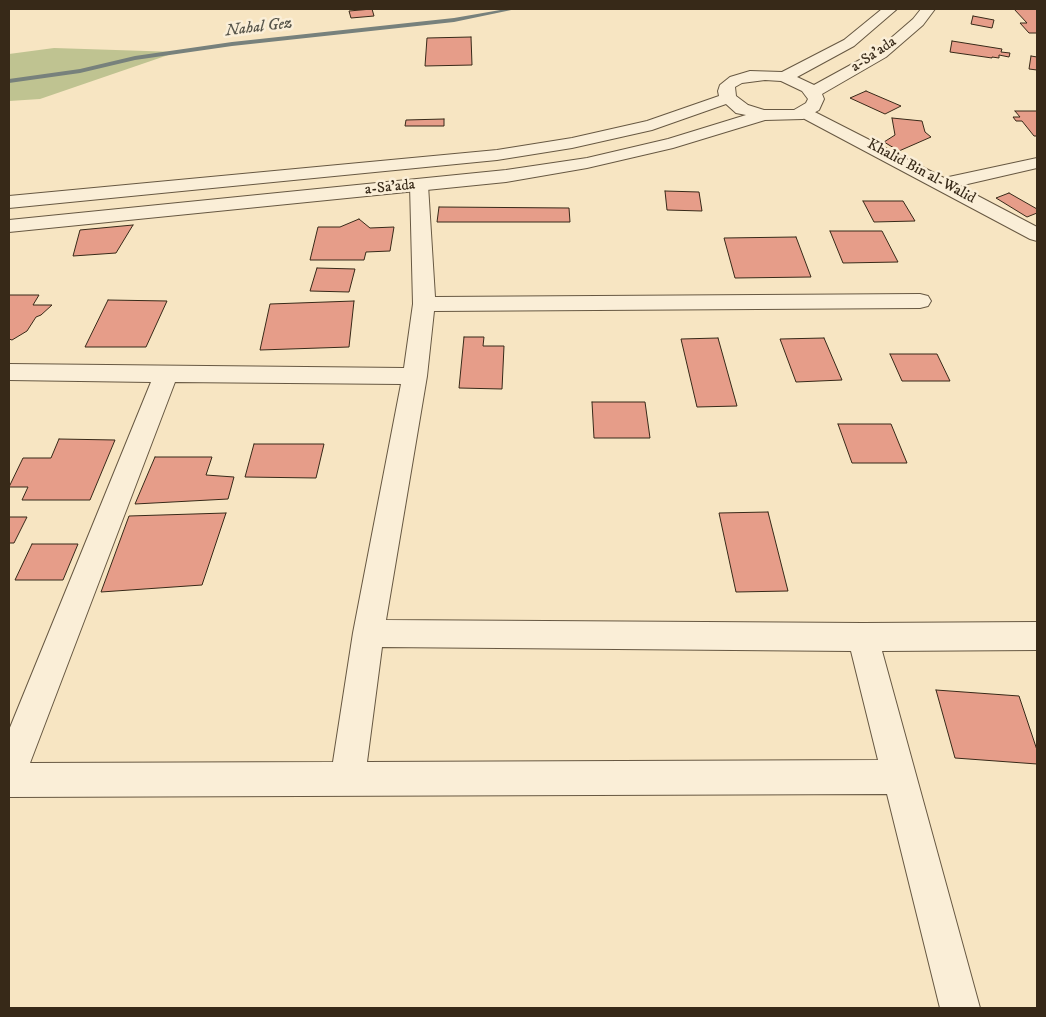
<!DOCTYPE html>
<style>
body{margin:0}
#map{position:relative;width:1046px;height:1017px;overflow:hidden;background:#f7e5c2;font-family:"IM FELL DW Pica",serif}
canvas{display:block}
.frame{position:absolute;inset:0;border:10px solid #372918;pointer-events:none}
</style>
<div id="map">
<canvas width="1046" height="1017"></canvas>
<div class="frame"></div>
</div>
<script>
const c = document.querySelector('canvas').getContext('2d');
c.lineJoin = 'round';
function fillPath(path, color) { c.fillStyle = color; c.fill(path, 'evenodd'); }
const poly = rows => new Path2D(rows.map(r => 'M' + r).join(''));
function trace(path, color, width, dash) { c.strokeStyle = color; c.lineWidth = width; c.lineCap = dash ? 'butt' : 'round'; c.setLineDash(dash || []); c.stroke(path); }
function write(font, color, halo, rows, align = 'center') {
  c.font = font + ' "IM FELL DW Pica",serif'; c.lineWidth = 5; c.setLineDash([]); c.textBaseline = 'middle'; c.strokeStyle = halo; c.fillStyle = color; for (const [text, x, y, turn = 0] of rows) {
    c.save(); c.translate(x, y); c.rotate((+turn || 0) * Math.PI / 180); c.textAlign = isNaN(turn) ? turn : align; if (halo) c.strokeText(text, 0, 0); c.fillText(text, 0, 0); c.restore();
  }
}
fillPath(poly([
 [54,48,177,52,40,99,9,101,9,54]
]), '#bfc391');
fillPath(poly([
 [506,9,516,9,454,22,232,46,135,60,80,73,9,83,9,79,80,69,135,56,232,42,454,18,506,9]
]), '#77817c');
const building = poly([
 [372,9,374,16,351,18,349,11,372,9],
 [1014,9,1037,9,1037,33,1029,33,1020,23,1027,23,1014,9],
 [973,16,994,20,992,28,971,24,973,16],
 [471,37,472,65,425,66,427,38,471,37],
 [952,41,1002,49,1001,52,1010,53,1009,57,999,55,999,58,992,57,992,58,950,52,952,41],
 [1031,56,1037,57,1037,70,1029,69,1031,56],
 [866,91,901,106,885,114,850,98,866,91],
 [1015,111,1037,111,1037,136,1034,136,1022,121,1016,121,1013,117,1020,117,1015,111],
 [892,118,922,121,925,132,931,137,899,151,884,142,895,135,892,118],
 [444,119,444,126,405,126,406,120,444,119],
 [665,191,699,192,702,211,667,210,665,191],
 [1009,193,1037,209,1037,213,1027,217,996,198,1009,193],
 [863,201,903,201,915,221,874,222,863,201],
 [439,207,569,208,570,222,437,222,439,207],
 [359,219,370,228,394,227,390,251,366,252,364,260,310,260,318,227,340,227,359,219],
 [133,225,116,253,73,256,80,230,133,225],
 [830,231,882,231,898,262,843,263,830,231],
 [796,237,811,277,735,278,724,238,796,237],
 [317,268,355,269,349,292,310,291,317,268],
 [9,295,39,295,33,305,52,305,41,315,36,317,27,331,12,340,9,339,9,295],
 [108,300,167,301,146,347,85,347,108,300],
 [354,301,349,347,260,350,270,304,354,301],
 [464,337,484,337,483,346,504,346,502,389,459,388,464,337],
 [718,338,737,406,697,407,681,339,718,338],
 [824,338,842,380,796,382,780,339,824,338],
 [890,354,937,354,950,381,902,381,890,354],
 [592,402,645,402,650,438,594,438,592,402],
 [838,424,891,424,907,463,852,463,838,424],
 [59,439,115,440,90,500,22,500,28,487,9,487,23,458,51,458,59,439],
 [254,444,324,444,316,478,245,477,254,444],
 [155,457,212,457,206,475,234,477,228,499,135,504,155,457],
 [768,512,788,591,736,592,719,513,768,512],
 [226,513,202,585,101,592,129,516,226,513],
 [9,517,27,517,14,543,9,543,9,517],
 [32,544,78,544,63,580,15,580,32,544],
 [936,690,1019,696,1037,750,1037,764,955,758,936,690]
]);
fillPath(building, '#e69d89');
trace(building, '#372918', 1);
const minor = poly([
 [805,107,944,178,1037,158,1037,168,959,186,1037,227,1037,241,1030,239,799,116,797,112,799,108,805,107],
 [419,179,426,181,428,185,435,297,920,294,928,296,931,301,928,306,920,308,434,311,427,376,386,620,863,623,1037,622,1037,650,882,651,980,1008,940,1008,887,794,9,797,9,730,151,382,9,380,9,364,404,368,413,304,410,185,412,181,419,179],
 [175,382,401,384,353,633,333,762,30,763,175,382],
 [382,647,851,651,878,760,367,762,382,647]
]);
const tertiary = poly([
 [882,9,897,9,854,46,797,77,814,85,876,51,913,19,921,9,935,9,923,25,886,57,822,94,824,99,819,110,803,119,765,120,673,148,587,168,506,182,9,232,9,220,506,170,587,158,668,139,746,115,736,113,726,104,652,130,572,148,497,160,9,208,9,196,497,150,572,138,647,121,719,96,718,91,720,85,730,77,750,71,782,72,844,40,882,9],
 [765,80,781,81,802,91,808,99,806,103,794,110,764,110,748,105,736,96,735,87,742,83,765,80]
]);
trace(minor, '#675842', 2);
trace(tertiary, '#675842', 2);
fillPath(minor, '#faeed7');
fillPath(tertiary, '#faeed7');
write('15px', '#372918', '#faeed7', [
 ["a-Sa'ada",874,55,-34],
 ["Khalid Bin al-Walid",921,172,28],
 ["a-Sa'ada",390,188,-6]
]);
write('italic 16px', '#57554a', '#faeed7', [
 ["Nahal Gez",259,28,-7]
]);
</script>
